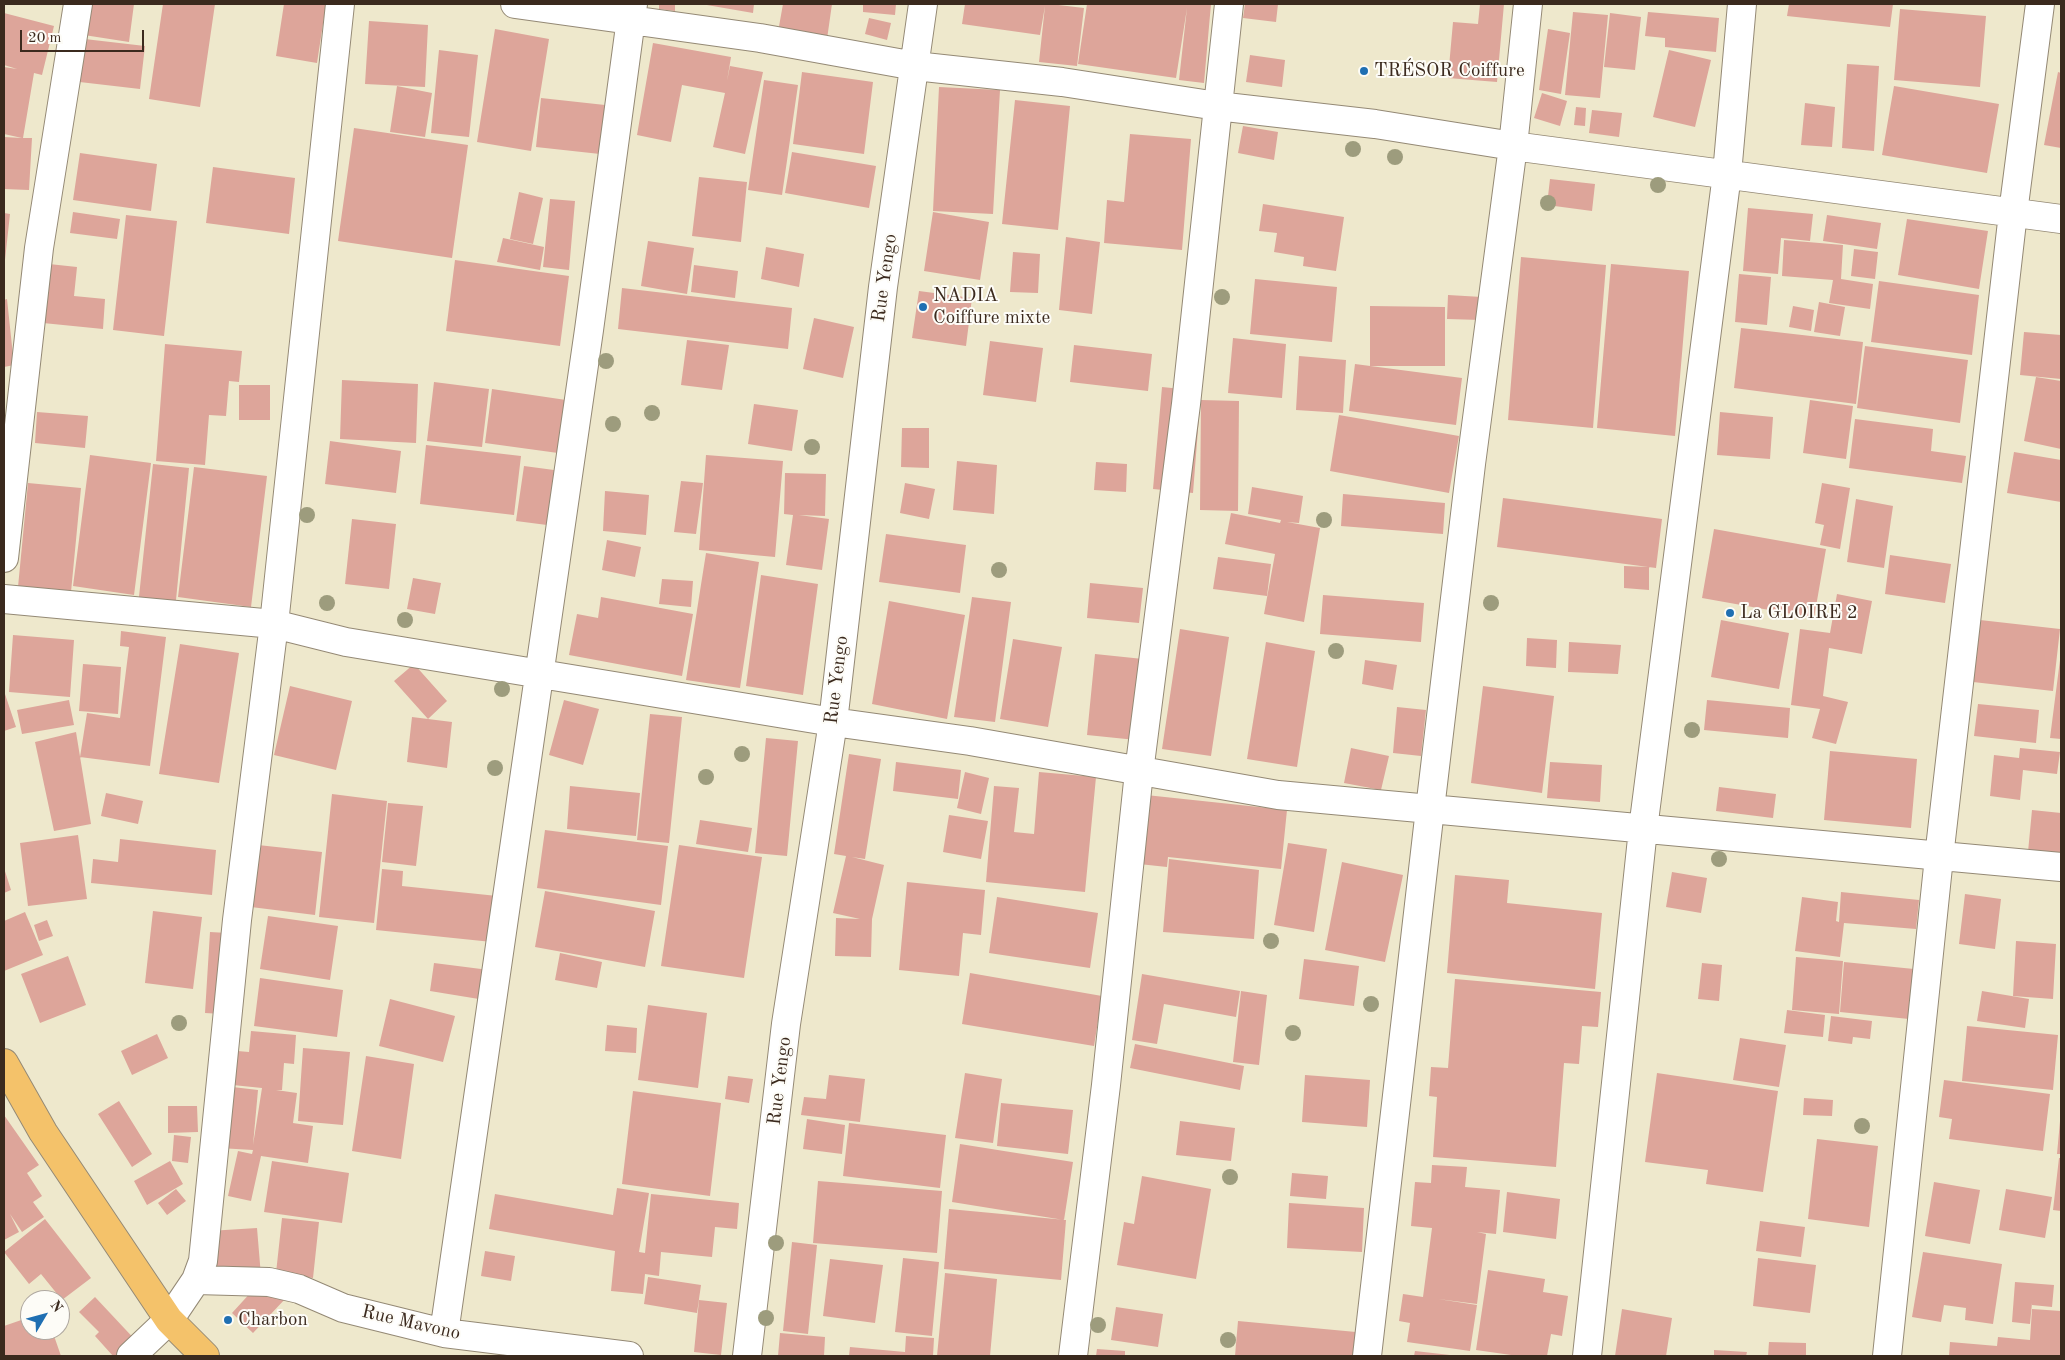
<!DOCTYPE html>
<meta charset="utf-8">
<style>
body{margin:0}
#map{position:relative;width:2065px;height:1360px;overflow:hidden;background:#eee8cc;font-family:"Old Standard TT",serif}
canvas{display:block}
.frame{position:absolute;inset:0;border:5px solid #3b2a1e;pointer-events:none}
.north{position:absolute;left:20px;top:1290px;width:50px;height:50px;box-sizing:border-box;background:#fdfcf7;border:1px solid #afa8a0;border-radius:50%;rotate:53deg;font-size:14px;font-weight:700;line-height:20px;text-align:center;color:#3b2a1e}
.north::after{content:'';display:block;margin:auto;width:18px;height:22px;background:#1f6fb2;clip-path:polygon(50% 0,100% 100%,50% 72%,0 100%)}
.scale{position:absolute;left:20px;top:30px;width:124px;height:22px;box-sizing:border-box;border:2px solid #3b2a1e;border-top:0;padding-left:6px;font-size:15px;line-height:18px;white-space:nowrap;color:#3b2a1e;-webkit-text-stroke:4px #fdfcf7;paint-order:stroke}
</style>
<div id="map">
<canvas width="2065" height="1360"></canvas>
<div class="frame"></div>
<div class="north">N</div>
<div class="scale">20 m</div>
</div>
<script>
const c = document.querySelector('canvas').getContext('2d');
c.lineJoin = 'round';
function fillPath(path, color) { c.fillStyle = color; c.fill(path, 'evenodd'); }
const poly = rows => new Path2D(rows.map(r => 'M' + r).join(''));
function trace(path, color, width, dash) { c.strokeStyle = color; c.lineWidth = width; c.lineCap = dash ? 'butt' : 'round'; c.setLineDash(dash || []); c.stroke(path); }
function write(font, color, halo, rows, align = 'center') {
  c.font = font + ' "Old Standard TT",serif'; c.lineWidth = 4; c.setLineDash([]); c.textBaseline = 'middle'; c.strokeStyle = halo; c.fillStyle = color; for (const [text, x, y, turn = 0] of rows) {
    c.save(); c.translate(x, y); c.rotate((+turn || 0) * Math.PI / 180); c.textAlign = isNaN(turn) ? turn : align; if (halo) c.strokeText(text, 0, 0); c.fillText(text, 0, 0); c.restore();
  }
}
fillPath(poly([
 [89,4,134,4,129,42,84,35],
 [163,4,215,4,200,107,149,99],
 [284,4,326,4,317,63,276,56],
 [659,4,675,4,675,11,659,9],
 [701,4,754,4,753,13],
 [783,4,832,4,827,39,778,32],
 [863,4,896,4,895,15,863,12],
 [965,4,1050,4,1084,8,1077,66,1039,62,1045,6,1040,35,962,24],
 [1087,4,1211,4,1204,83,1179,80,1187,8,1176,78,1078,64],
 [1245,4,1278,4,1276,22,1243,18],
 [1480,4,1504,4,1497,82,1448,78,1453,22,1478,24],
 [1789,4,1893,4,1890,27,1787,16],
 [1900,9,1986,16,1980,87,1894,80],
 [1573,12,1608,15,1600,98,1565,95],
 [1648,12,1719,18,1716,52,1665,47,1665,38,1645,36],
 [4,13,54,26,42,75,34,73,23,138,32,138,29,190,4,189,4,137,22,138,4,134,4,67,17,69,4,65],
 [1610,13,1641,17,1635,70,1604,67],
 [869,18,891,23,887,40,865,34],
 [369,21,428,25,425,87,365,84],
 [495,29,549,39,531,151,477,142],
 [1548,29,1570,33,1561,94,1539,90],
 [76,38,145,46,140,89,71,81],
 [653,43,731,57,727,81,730,66,763,72,745,154,713,147,725,93,682,85,671,142,637,135],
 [439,50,478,55,469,137,431,133],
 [1669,50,1711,60,1695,127,1653,117],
 [1250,55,1285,60,1282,87,1246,82],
 [1847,64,1879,66,1874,151,1842,148],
 [802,72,873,82,864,154,793,144],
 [2058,72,2061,73,2061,148,2044,145],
 [764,80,798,85,782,195,748,190],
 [397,86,432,93,425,137,390,132],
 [1894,86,1999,104,1987,173,1882,155],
 [939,87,1000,90,993,214,933,211],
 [1542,93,1567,101,1560,126,1534,118],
 [541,98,605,105,600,154,536,147],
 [1015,100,1070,106,1058,230,1002,224],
 [1805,103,1835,107,1832,147,1801,145],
 [1576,107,1586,108,1585,126,1574,125],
 [1592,110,1622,113,1619,137,1589,133],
 [1243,126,1278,132,1274,160,1238,153],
 [354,128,468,145,452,258,338,241],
 [1130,134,1191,139,1182,250,1104,243,1107,200,1124,202],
 [792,152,876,166,869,208,785,193],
 [80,153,157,164,151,211,73,200],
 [213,167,295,178,289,234,206,223],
 [699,177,747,182,741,242,692,236],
 [1550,179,1595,184,1592,211,1547,205],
 [519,192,543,198,533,244,510,239],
 [550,199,575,201,569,270,543,267],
 [1263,204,1344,217,1336,271,1303,266,1304,257,1274,252,1277,233,1259,231],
 [1748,208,1813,214,1810,241,1781,238,1778,274,1743,271],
 [73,212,120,219,117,239,70,233],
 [933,212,989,222,980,280,924,271],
 [4,213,10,214,5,260,4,260],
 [126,215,177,221,164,336,113,330],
 [1827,215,1881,223,1877,249,1823,241],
 [1907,219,1988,231,1979,289,1898,275],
 [1066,237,1100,242,1092,314,1059,310],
 [503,238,544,247,540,270,497,262],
 [1784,240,1843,245,1841,279,1873,284,1870,309,1829,303,1833,280,1782,276],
 [648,241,694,248,687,294,641,286],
 [766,247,804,254,799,287,761,279],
 [1854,249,1878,252,1875,279,1851,276],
 [1013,252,1040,254,1038,293,1010,292],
 [1521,257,1606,265,1593,428,1508,420],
 [455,260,569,276,560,346,446,331],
 [49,264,77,267,74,296,105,299,103,329,43,323],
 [1611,264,1689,271,1675,436,1597,428],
 [694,265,738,271,735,298,691,292],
 [1739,274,1771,277,1767,325,1735,322],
 [1255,279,1337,287,1332,342,1250,334],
 [1879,281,1979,295,1972,355,1871,342],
 [622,288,792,308,788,349,618,329],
 [919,291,972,298,966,346,912,338],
 [1448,295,1482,297,1481,320,1447,319],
 [7,299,14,365,4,367,4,300],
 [1819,302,1845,307,1840,336,1814,332],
 [1370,306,1445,307,1445,366,1370,366],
 [1793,306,1814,310,1811,331,1789,327],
 [814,318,854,327,843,378,803,369],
 [1741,328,1863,342,1856,404,1734,388],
 [2024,332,2061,335,2061,379,2020,375],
 [1233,338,1286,344,1282,398,1228,393],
 [687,340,729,345,722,390,681,385],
 [990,341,1043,348,1036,402,983,395],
 [165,344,242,351,239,382,229,381,226,416,209,415,205,465,156,461],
 [1074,345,1152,354,1148,391,1070,382],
 [1865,346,1968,360,1960,423,1857,408],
 [1299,356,1346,360,1343,413,1296,410],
 [1355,364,1462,378,1456,425,1349,411],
 [2036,377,2061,381,2061,449,2024,441],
 [342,380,418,384,416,443,340,439],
 [434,382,489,389,482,447,427,441],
 [239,385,270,385,270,420,239,420],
 [1162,387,1201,391,1193,493,1153,489],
 [492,389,566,400,558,453,485,443],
 [1201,400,1239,401,1238,511,1200,510],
 [1810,400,1853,406,1846,459,1803,453],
 [754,404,798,410,792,451,748,444],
 [37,412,88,416,85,448,35,443],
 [1720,412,1773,417,1770,459,1717,455],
 [1339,415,1459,436,1449,493,1330,471],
 [1855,419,1933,429,1931,451,1966,456,1962,483,1849,468],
 [902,428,929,428,929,468,901,467],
 [330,441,401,451,396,493,325,484],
 [426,445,521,456,514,515,420,504],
 [2014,452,2061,460,2061,502,2007,493],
 [90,455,151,463,134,595,73,586],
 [706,455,783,461,775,557,699,550],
 [957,461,997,465,994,514,953,510],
 [1096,462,1127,464,1126,492,1094,490],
 [153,464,189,468,175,610,138,606],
 [524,466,554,470,547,525,516,521],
 [194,467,267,476,251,607,178,597],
 [785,473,826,474,825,516,799,515,829,519,822,570,786,565,793,515,784,514],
 [681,481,703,483,696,534,674,532],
 [28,483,81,488,71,592,18,587],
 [905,483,935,489,929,519,900,513],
 [1822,483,1850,488,1840,549,1820,545,1824,525,1815,523],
 [1252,487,1303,496,1299,523,1287,522,1320,528,1304,622,1264,614,1275,554,1225,544,1231,513,1280,523,1281,520,1248,514],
 [605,491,649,495,646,535,603,531],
 [1343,494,1445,503,1443,534,1341,526],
 [1503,498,1662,519,1656,568,1497,547],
 [1856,499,1893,506,1884,568,1847,562],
 [352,519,396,524,389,589,345,584],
 [1714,529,1826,549,1814,618,1702,598],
 [886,534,966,545,960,593,879,582],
 [607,540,641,547,635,577,602,570],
 [706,553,759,562,740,688,686,680],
 [1890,555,1951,564,1945,603,1885,594],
 [1218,557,1271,564,1267,596,1213,589],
 [1624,566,1649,567,1649,590,1624,588],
 [761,575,818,584,803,695,746,686],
 [413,578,441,583,435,614,407,609],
 [662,579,693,581,691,607,659,604],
 [1090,583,1143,588,1139,623,1087,618],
 [1837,594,1872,601,1862,654,1829,648,1823,696,1848,702,1836,744,1812,738,1820,709,1791,705,1800,629,1830,633],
 [1323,595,1424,603,1421,642,1320,634],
 [601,597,693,614,682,676,569,655,577,614,598,618],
 [972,597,1011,602,995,722,954,717],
 [889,601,965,615,947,719,872,704],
 [1721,620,1789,633,1779,689,1711,677],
 [1980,620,2060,629,2053,691,1973,682],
 [1180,629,1229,637,1211,756,1162,749],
 [121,631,166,637,150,766,80,757,87,713,120,718,129,647,120,646],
 [13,635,74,640,70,697,9,692],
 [1527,638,1557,640,1556,668,1526,666],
 [1013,639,1062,647,1048,727,1000,719],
 [1266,642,1315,651,1297,767,1247,759],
 [1569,642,1621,645,1618,674,1568,672],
 [180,644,239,653,219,783,159,774],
 [1095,654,1143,659,1136,740,1087,735],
 [1365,660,1397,665,1393,690,1362,684],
 [2060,660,2061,661,2061,739,2050,738],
 [83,664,121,667,118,714,79,711],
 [414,664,447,701,428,719,394,681],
 [290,686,352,701,336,770,274,755],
 [1483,686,1554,696,1542,793,1471,783],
 [4,691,16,727,4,731],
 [69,700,74,725,22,734,17,710],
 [564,700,599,709,583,765,549,755],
 [1707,700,1790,708,1788,738,1704,730],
 [1978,704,2039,710,2036,743,1974,736],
 [1397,707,1426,710,1421,756,1393,753],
 [650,714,682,717,669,843,637,840],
 [412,717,452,722,447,768,407,762],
 [76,732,91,824,54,831,35,742],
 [766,738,798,741,787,856,755,853],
 [1351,748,1389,756,1381,790,1344,783],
 [2020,748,2060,752,2057,774,2023,770,2020,800,1990,796,1994,755,2019,758],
 [1830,751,1917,759,1911,828,1824,820],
 [849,754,881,759,865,859,852,857,884,865,872,919,871,957,835,956,836,918,860,919,833,913,846,856,834,854],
 [896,762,961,770,958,799,893,791],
 [1550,762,1602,765,1600,802,1547,798],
 [965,772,989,778,981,814,957,808],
 [1039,772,1096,777,1085,892,986,882,994,786,1019,788,1014,832,1034,834],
 [570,786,640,793,636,836,567,829],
 [1719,787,1776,794,1773,818,1716,811],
 [106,793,143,801,138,824,101,816],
 [332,794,387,801,374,923,319,917],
 [1146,795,1287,810,1281,869,1168,857,1167,867,1139,864],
 [388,803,423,806,416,866,382,862],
 [2032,810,2061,813,2061,855,2028,852],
 [949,815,988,821,981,859,943,852],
 [700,820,752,828,748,852,696,844],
 [545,830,668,846,661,905,537,888],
 [78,835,87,899,28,906,20,843],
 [120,839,216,850,212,895,91,883,93,859,118,862],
 [1288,843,1327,849,1314,932,1274,925],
 [258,845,322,852,315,915,251,907],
 [679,845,762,857,744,978,661,966],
 [1169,859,1259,870,1254,939,1163,932],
 [1342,862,1403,875,1385,962,1325,950],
 [4,868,11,890,4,893],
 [382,869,403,871,402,886,497,896,492,942,376,930],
 [1672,872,1707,878,1701,913,1666,907],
 [1455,875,1509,880,1507,903,1602,913,1595,989,1447,973],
 [907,882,985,890,981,935,963,933,959,976,899,970],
 [545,891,655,911,645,967,535,947],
 [1841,892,1919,900,1916,929,1844,923,1840,957,1795,951,1802,897,1838,902,1836,921,1839,922],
 [1965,894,2001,899,1995,949,1959,944],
 [997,897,1098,913,1090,968,989,953],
 [153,911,202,917,193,989,145,983],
 [25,912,43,955,4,971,4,921],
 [268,916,338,926,330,980,260,969],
 [47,920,53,936,39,941,34,925],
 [210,932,245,934,240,1015,205,1013],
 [2016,941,2056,944,2053,999,2013,996],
 [560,953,602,962,597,988,555,980],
 [68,956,86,1005,40,1023,21,974],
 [1796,957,1843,961,1839,1014,1792,1010],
 [1304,959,1359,966,1354,1006,1299,999],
 [1844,962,1914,969,1909,1019,1840,1012],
 [434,963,489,970,485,1000,430,991],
 [1702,963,1722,965,1719,1001,1698,999],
 [970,973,1102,996,1094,1046,962,1024],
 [1142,974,1240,991,1236,1017,1164,1004,1157,1044,1132,1040],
 [260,978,343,990,337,1037,254,1026],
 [1455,979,1601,992,1598,1027,1582,1026,1579,1064,1564,1063,1556,1167,1433,1157,1437,1097,1429,1096,1431,1067,1448,1068],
 [1241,991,1267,995,1259,1065,1233,1062],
 [1982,991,2029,999,2025,1028,1977,1021],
 [390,999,455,1016,443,1062,379,1046],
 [648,1005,707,1013,698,1088,638,1080],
 [1787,1010,1825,1015,1823,1037,1784,1033],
 [1831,1016,1872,1021,1870,1039,1853,1037,1852,1044,1828,1041],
 [607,1025,637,1028,636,1053,605,1051],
 [1967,1026,2058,1035,2053,1090,1962,1081],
 [251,1031,296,1035,294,1064,284,1063,282,1090,276,1090,297,1093,293,1123,313,1126,308,1163,261,1156,251,1201,228,1196,238,1151,252,1154,253,1150,219,1148,224,1086,258,1090,253,1145,262,1088,223,1084,226,1050,249,1052],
 [157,1034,168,1058,132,1075,121,1051],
 [1740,1038,1786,1045,1779,1087,1733,1080],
 [1135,1044,1244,1066,1240,1090,1130,1068],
 [303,1048,350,1052,343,1125,298,1121],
 [366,1056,414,1064,401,1159,352,1151],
 [965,1073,1002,1079,993,1143,955,1138],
 [1657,1073,1778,1091,1763,1192,1706,1184,1708,1170,1645,1162],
 [829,1075,865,1079,860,1122,801,1115,804,1097,826,1099],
 [1305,1075,1370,1080,1367,1127,1302,1122],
 [728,1076,753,1079,749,1103,725,1099],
 [1944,1080,2050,1094,2043,1151,1949,1139,1952,1119,1939,1117],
 [633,1091,721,1103,710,1196,622,1184],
 [1804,1098,1833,1100,1832,1116,1803,1115],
 [119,1101,152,1154,132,1167,98,1114],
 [1001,1103,1073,1110,1068,1154,997,1146],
 [168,1106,197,1106,198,1132,168,1133],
 [4,1115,39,1165,27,1173,42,1196,33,1202,44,1217,22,1232,10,1214,19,1232,4,1240],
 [807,1119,845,1125,842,1154,803,1149],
 [1180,1121,1235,1128,1231,1161,1176,1155],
 [2060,1121,2061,1121,2061,1154,2057,1154],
 [849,1123,946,1135,940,1188,843,1176],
 [174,1135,191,1137,188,1163,172,1161],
 [1817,1139,1878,1146,1869,1227,1808,1219],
 [960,1144,1073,1162,1064,1220,952,1202],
 [2059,1158,2061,1158,2061,1211,2053,1210],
 [170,1161,183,1184,147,1205,134,1181],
 [272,1161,349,1173,342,1223,264,1212],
 [1432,1165,1467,1167,1465,1187,1500,1190,1496,1234,1477,1232,1486,1234,1477,1304,1438,1299,1477,1305,1470,1351,1407,1342,1410,1323,1399,1321,1403,1294,1423,1297,1432,1228,1411,1226,1415,1182,1431,1183],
 [1292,1173,1328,1176,1326,1199,1290,1196],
 [1142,1176,1211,1189,1196,1279,1117,1265,1124,1222,1134,1224],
 [818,1181,942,1191,937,1253,813,1243],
 [1934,1182,1980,1190,1970,1244,1925,1236],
 [617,1188,649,1193,639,1252,645,1253,651,1194,739,1203,737,1229,715,1227,712,1257,661,1252,659,1276,645,1274,643,1294,611,1291,615,1251,489,1229,495,1194,613,1215],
 [176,1189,186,1201,167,1215,158,1203],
 [2006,1189,2052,1197,2045,1238,1999,1230],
 [1507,1192,1560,1199,1556,1239,1503,1232],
 [1289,1203,1364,1208,1362,1252,1287,1248],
 [949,1209,1066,1220,1061,1280,944,1269],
 [282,1218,319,1222,313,1278,276,1273],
 [45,1219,91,1278,62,1300,41,1274,29,1284,4,1252],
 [1760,1221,1805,1227,1801,1257,1756,1251],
 [257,1228,261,1276,213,1280,209,1231],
 [792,1242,817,1245,808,1334,783,1331],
 [485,1251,515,1256,511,1281,481,1276],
 [1923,1252,2002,1264,1993,1324,1965,1320,1966,1308,1944,1305,1941,1322,1912,1317],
 [903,1258,939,1262,932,1336,895,1332],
 [1758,1258,1816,1265,1810,1313,1753,1306],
 [830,1259,883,1265,875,1323,823,1316],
 [1488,1270,1545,1279,1543,1292,1568,1296,1562,1336,1551,1334,1547,1356,1518,1356,1476,1350],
 [945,1273,997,1279,990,1356,937,1356],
 [648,1277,701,1285,697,1313,644,1304],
 [264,1278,286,1298,253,1333,232,1313],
 [2015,1282,2054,1285,2052,1307,2032,1305,2032,1303,2030,1324,2012,1322],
 [95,1297,140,1345,128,1356,113,1356,95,1336,99,1332,79,1312],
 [699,1300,727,1303,721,1355,694,1352],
 [1116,1307,1163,1314,1158,1347,1111,1340],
 [1622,1309,1672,1318,1666,1356,1615,1356],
 [2032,1309,2061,1311,2061,1356,1949,1356,1950,1342,1997,1346,1998,1337,2030,1340],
 [30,1317,30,1330,52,1330,61,1356,4,1356,4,1326],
 [1238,1321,1356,1332,1354,1356,1235,1356],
 [780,1333,825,1337,824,1356,778,1356],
 [906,1336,934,1338,933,1356,849,1356,850,1347,905,1352],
 [1769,1342,1806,1343,1806,1356,1768,1356],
 [1097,1349,1125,1351,1125,1356,1096,1356],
 [1714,1350,1747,1352,1746,1356,1714,1356],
 [1415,1351,1450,1355,1450,1356,1414,1356]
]), '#dda59a');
const street = poly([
 [515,4,760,38,915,66,1062,82,1217,106,1375,124,1513,146,2061,219],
 [4,558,39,248,78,4],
 [4,599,274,624,346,642,833,722,970,741,1278,795,2061,867],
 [196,1280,269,1282,299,1289,343,1308,444,1333,629,1356],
 [444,1333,589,330,633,4],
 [131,1356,169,1320,196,1280,203,1261,237,920,274,624,340,4],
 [747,1356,786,1024,833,722,883,287,923,4],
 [1073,1356,1106,1085,1139,772,1186,404,1229,4],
 [1367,1356,1430,809,1471,464,1513,146,1528,4],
 [1587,1356,1643,829,1727,174,1742,4],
 [1887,1356,1939,857,2013,213,2040,4]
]);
const highway = poly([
 [4,1063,43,1132,169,1320,205,1356]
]);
trace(street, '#948975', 30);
trace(highway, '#948975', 30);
trace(street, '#fff', 28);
trace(highway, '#f4c26a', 28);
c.fillStyle = '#9d9c7d';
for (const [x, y] of [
 [1353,149],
 [1395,157],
 [1658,185],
 [1548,203],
 [1222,297],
 [606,361],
 [652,413],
 [613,424],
 [812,447],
 [307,515],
 [1324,520],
 [999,570],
 [327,603],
 [1491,603],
 [405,620],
 [1336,651],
 [502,689],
 [1692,730],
 [742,754],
 [495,768],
 [706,777],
 [1719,859],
 [1271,941],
 [1371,1004],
 [179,1023],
 [1293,1033],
 [1862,1126],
 [1230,1177],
 [776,1243],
 [766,1318],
 [1098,1325],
 [1228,1340]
]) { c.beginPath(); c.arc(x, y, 8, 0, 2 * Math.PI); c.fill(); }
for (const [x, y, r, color] of [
 [1364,71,5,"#1f6fb2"],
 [923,307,5,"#1f6fb2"],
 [1730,613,5,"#1f6fb2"],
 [228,1320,5,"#1f6fb2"]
]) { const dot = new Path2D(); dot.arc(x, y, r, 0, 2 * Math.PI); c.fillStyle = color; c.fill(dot); trace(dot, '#fdfcf7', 2); }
write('19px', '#3b2a1e', '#fdfcf7', [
 ["TRÉSOR Coiffure",1374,71],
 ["NADIA",933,296],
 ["Coiffure mixte",933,318],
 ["La GLOIRE 2",1740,613],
 ["Charbon",238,1320]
], 'left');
write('19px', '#3b2a1e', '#fdfcf7', [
 ["Rue Yengo",885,278,-82],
 ["Rue Yengo",837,680,-83],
 ["Rue Yengo",780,1081,-83],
 ["Rue Mavono",411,1323,13]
]);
</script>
